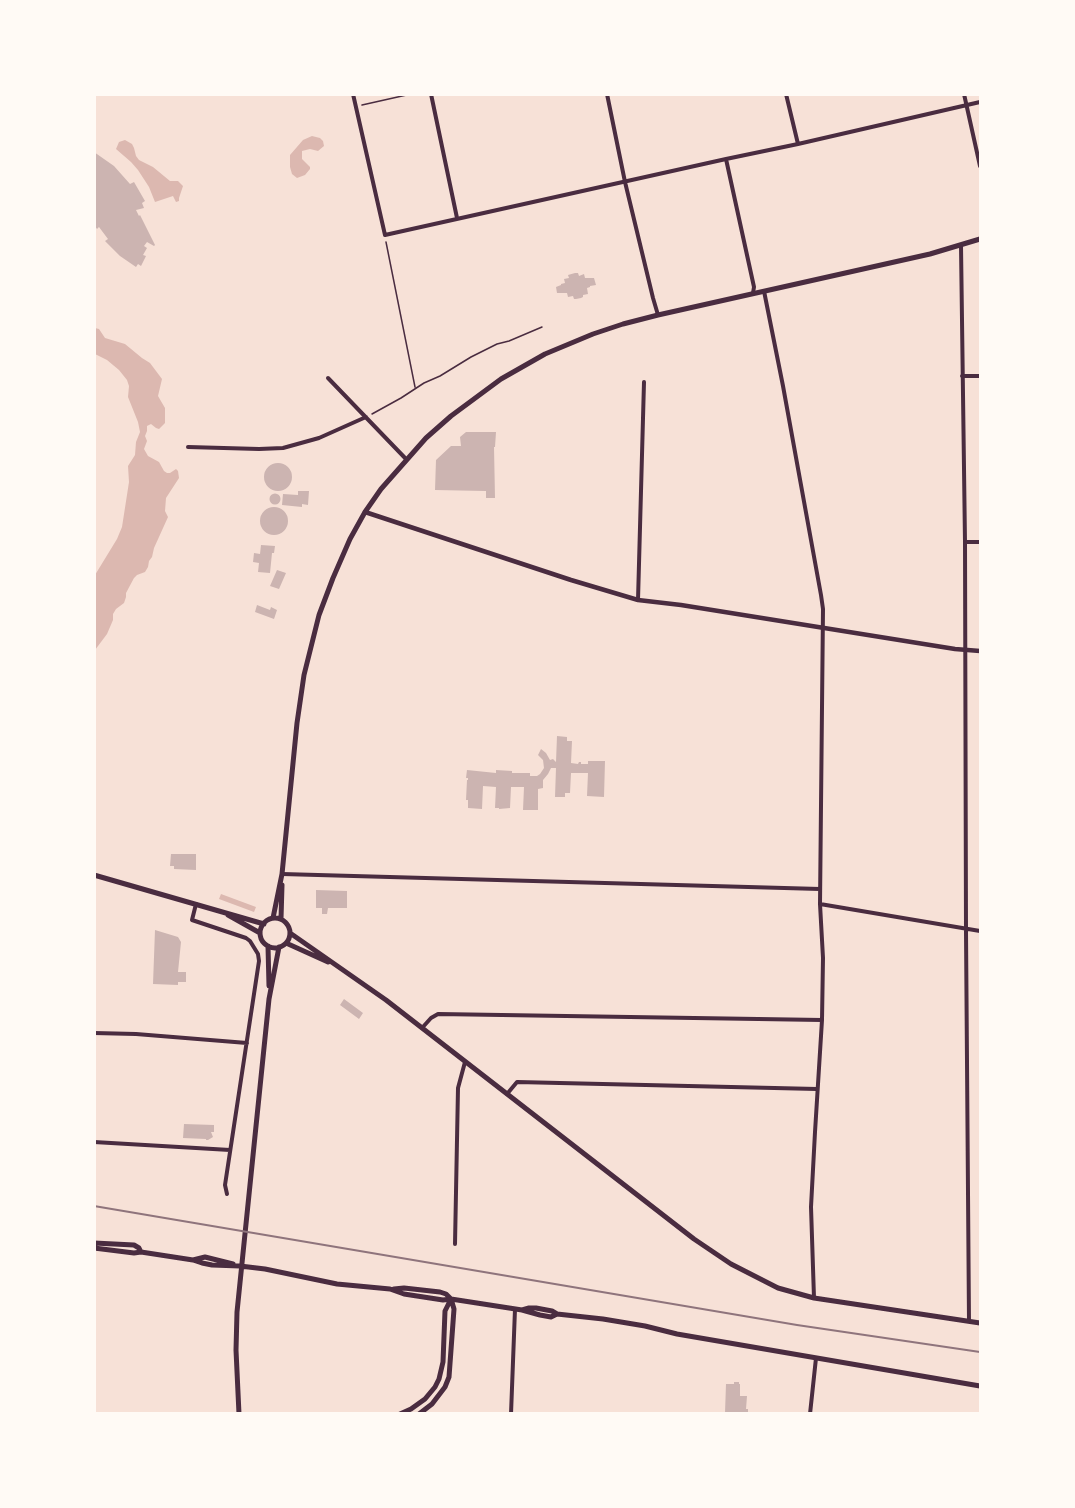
<!DOCTYPE html>
<style>
body{margin:0}
#map{position:relative;width:1075px;height:1508px;overflow:hidden;background:#f7e1d7;font-family:Poppins,sans-serif}
canvas{display:block}
.frame{position:absolute;inset:0;border:96px solid #fffaf5;pointer-events:none}
</style>
<div id="map">
<canvas width="1075" height="1508"></canvas>
<div class="frame"></div>
</div>
<script>
const c = document.querySelector('canvas').getContext('2d');
c.lineJoin = 'round';
function fillPath(path, color) { c.fillStyle = color; c.fill(path, 'evenodd'); }
const poly = rows => new Path2D(rows.map(r => 'M' + r).join(''));
function trace(path, color, width, dash) { c.strokeStyle = color; c.lineWidth = width; c.lineCap = dash ? 'butt' : 'round'; c.setLineDash(dash || []); c.stroke(path); }
fillPath(poly([
 [312,136,320,138,323,141,324,146,318,151,310,149,302,151,302,159,310,167,310,169,305,175,297,178,292,174,290,167,290,155,303,140],
 [125,140,132,144,134,148,136,156,139,160,153,167,170,181,178,181,183,186,179,198,179,201,176,202,173,196,155,202,149,187,138,170,131,162,116,149,119,142],
 [95,328,99,329,105,338,125,344,142,358,150,363,162,379,158,396,165,408,165,423,159,429,156,428,151,424,147,426,147,431,145,436,147,441,144,449,148,456,159,462,164,471,167,473,170,473,176,469,178,471,179,478,166,498,165,511,168,517,154,548,152,557,149,561,148,567,145,572,137,575,134,578,126,593,126,597,124,603,116,609,113,614,113,620,107,634,95,650,95,575,117,539,122,527,129,482,128,466,135,455,136,442,140,432,138,422,128,397,129,386,127,380,119,370,107,360,95,354],
 [221,894,256,907,254,912,219,899]
]), '#dcb8b0');
fillPath(poly([
 [94,152,114,166,130,184,134,182,145,201,142,203,144,208,136,210,139,216,140,215,155,245,154,246,147,242,144,246,147,248,143,255,146,256,141,266,138,264,136,267,120,256,105,241,108,239,99,227,97,229,94,225],
 [575,273,578,273,579,276,584,274,585,278,594,278,596,285,590,286,590,287,587,288,588,294,583,295,583,297,581,298,576,299,574,299,573,296,568,297,567,293,557,293,556,287,561,285,561,284,565,283,564,279,569,278,568,275],
 [466,432,496,432,495,447,494,447,495,498,486,498,486,491,435,490,436,460,451,446,461,446,460,437],
 '264 477a14 14 0 1 1 28 0a14 14 0 1 1-28 0Z',
 [298,491,309,491,308,505,302,504,302,507,282,505,283,494,298,495],
 '269.5 499a5.5 5.5 0 1 1 11 0a5.5 5.5 0 1 1-11 0Z',
 '260 521a14 14 0 1 1 28 0a14 14 0 1 1-28 0Z',
 [261,545,275,546,274,553,272,553,270,573,258,572,259,563,253,562,254,553,260,554],
 [277,570,286,573,279,589,270,586],
 [257,605,270,610,271,607,277,610,274,619,255,612],
 [557,736,567,737,567,741,572,741,571,763,578,764,579,762,581,762,581,764,588,764,588,761,605,761,604,797,587,796,588,773,571,773,570,793,565,793,565,797,555,797,556,768,551,768,548,774,543,780,543,788,538,789,538,810,523,810,524,787,511,787,510,808,499,809,499,808,495,808,496,787,483,786,482,809,468,808,468,800,466,800,467,780,468,780,468,778,466,778,467,770,496,773,496,770,512,771,512,773,530,773,530,776,537,776,540,774,544,768,543,760,538,755,541,749,546,753,550,760,553,759,556,762],
 [171,854,196,854,196,870,174,869,174,866,170,866],
 [316,890,347,891,347,908,328,908,327,914,322,914,322,908,316,908],
 [155,930,178,937,181,942,178,972,186,972,186,982,178,982,178,985,153,984],
 [344,999,363,1013,359,1019,340,1005],
 [184,1124,214,1125,214,1132,211,1132,213,1137,208,1140,206,1140,206,1139,183,1138],
 [734,1382,739,1382,739,1384,740,1384,740,1396,747,1396,746,1409,748,1409,748,1412,746,1412,746,1413,725,1413,726,1384,734,1384]
]), '#ccb4b1');
trace(poly([
 [362,105,411,94],
 [386,242,415,387],
 [372,414,401,398,424,383,440,376,471,357,497,344,509,341,542,327]
]), '#4a2c40', 1.5);
trace(poly([
 [353,94,385,235,726,159,798,144,980,102],
 [431,94,457,218],
 [607,94,625,182,653,298,658,315],
 [786,94,798,144],
 [964,94,980,166],
 [726,159,754,287,753,293],
 [961,246,965,542,966,932,969,1321],
 [764,291,783,386,821,595,823,609,820,904,823,958,822,1020,815,1132,811,1207,814,1298],
 [962,376,980,376],
 [328,378,406,459],
 [188,447,259,449,283,448,319,438,366,417],
 [965,542,980,542],
 [638,600,644,382],
 [282,874,820,889],
 [196,904,192,920,246,938,250,941,258,954,259,961,225,1185,227,1194],
 [820,904,980,931],
 [422,1028,431,1018,438,1014,822,1020],
 [94,1033,136,1034,247,1043],
 [507,1094,517,1082,817,1089],
 [94,1142,230,1150],
 [455,1244,458,1088,465,1062],
 [511,1414,515,1309],
 [810,1414,816,1358]
]), '#4a2c40', 4);
trace(poly([
 [365,512,571,580,638,600,681,605,955,649,980,651]
]), '#4a2c40', 4.5);
trace(poly([
 [94,875,264,924],
 [228,915,260,933],
 [273,918,282,874,297,723,304,675,319,615,333,578,350,539,365,512,381,489,426,438,451,416,501,379,545,354,593,334,623,324,658,315,930,254,980,239],
 '260 933a15 15 0 1 1 30 0a15 15 0 1 1-30 0Z',
 [281,919,282,885],
 [290,933,386,1000,694,1239,731,1264,778,1288,814,1298,980,1323],
 [286,943,328,962],
 [268,946,269,986],
 [94,1243,134,1245,139,1248,141,1252],
 [94,1248,134,1253,141,1252,193,1260,202,1263,212,1265,240,1266,265,1269,337,1284,390,1289,404,1294,443,1300,451,1299,522,1310,540,1315,551,1317,557,1314],
 [193,1260,205,1257,233,1264],
 [394,1289,404,1288,440,1292,446,1294,451,1299],
 [522,1310,529,1308,536,1308,552,1311,557,1314,603,1319,645,1326,677,1334,980,1386],
 [239,1414,236,1350,237,1312,269,999,279,947],
 [400,1414,411,1409,425,1399,435,1387,439,1379,443,1362,445,1311,451,1299],
 [419,1414,432,1404,445,1387,449,1377,454,1309,451,1299]
]), '#4a2c40', 5);
trace(poly([
 [94,1206,797,1325,980,1352]
]), '#8f747c', 2);
</script>
